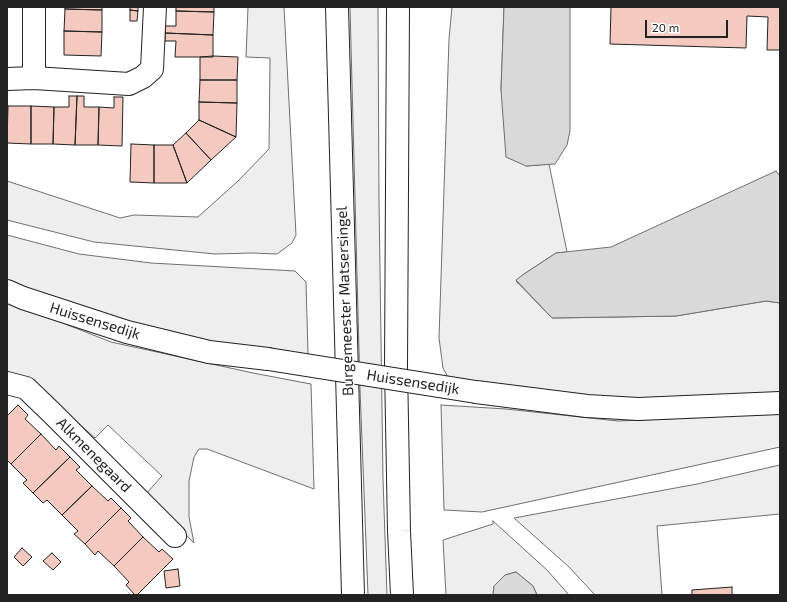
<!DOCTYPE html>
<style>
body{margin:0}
#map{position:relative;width:787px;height:602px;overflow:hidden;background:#fff;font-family:"Exo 2",sans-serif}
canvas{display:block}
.frame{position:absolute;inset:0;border:8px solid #222;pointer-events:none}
.scale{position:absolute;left:645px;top:20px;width:83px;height:18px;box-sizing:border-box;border:2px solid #222;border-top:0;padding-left:5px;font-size:12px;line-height:14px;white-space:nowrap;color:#222;-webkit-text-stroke:3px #fff;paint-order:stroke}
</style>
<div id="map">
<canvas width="787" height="602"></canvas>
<div class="frame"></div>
<div class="scale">20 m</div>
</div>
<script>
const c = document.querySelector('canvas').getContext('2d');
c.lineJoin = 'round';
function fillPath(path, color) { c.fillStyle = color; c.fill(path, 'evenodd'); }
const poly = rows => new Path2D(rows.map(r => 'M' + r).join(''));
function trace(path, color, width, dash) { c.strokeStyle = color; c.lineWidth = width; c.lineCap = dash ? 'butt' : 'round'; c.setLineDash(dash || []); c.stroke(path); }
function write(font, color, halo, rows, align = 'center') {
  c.font = font + ' "Exo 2",sans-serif'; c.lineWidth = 3; c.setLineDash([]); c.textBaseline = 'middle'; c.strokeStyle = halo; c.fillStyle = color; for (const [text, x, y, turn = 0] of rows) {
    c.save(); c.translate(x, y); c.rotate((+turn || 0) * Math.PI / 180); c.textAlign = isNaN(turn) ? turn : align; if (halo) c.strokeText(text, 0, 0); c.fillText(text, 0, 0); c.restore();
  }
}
const green = poly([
 [248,7,284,7,296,235,292,243,277,254,253,253,215,254,94,242,7,220,7,181,120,218,134,215,198,217,238,181,269,149,270,58,246,57,248,7],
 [350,7,378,7,379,200,383,479,387,595,368,595,360,389,350,7],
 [452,7,504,7,501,90,526,166,549,164,567,252,556,253,524,274,516,281,552,318,676,316,766,301,780,303,780,392,611,401,450,381,443,368,439,338,449,39,452,7],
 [7,235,79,254,151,263,295,271,306,282,308,354,258,349,183,337,84,313,7,282,7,235],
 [7,301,111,342,253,373,311,384,314,489,207,449,199,449,194,457,189,481,189,517,194,543,146,494,162,476,108,425,95,438,61,408,7,375,7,301],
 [441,405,506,409,618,421,712,417,780,412,780,447,482,512,444,510,441,405],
 [780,465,780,514,657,526,662,595,595,595,569,567,514,518,697,484,780,465],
 [493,521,547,570,569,595,537,595,533,586,516,572,505,575,494,586,493,595,446,595,443,540,493,524,493,521]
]);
fillPath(green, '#eee');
trace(green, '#6f6f6f', 1);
const water = poly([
 [504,7,570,7,570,131,567,145,555,164,526,166,506,157,501,90,504,7],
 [776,171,780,176,780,303,766,301,676,316,552,318,516,280,524,274,556,253,611,247,776,171],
 [516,572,533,586,537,595,493,595,494,586,505,575,516,572]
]);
fillPath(water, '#d9d9d9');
trace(water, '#6f6f6f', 1);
const building = poly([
 [65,7,102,7,102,10,65,9,65,7],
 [130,7,138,7,138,11,130,10,130,7],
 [176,7,214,7,214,12,176,11,176,7],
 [611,7,780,7,780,50,767,50,768,17,747,16,746,48,610,44,611,7],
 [65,9,102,10,102,32,64,31,65,9],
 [130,10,138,11,137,21,130,21,130,10],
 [176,11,214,12,213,35,165,33,165,26,176,26,176,11],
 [64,31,102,32,101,56,64,55,64,31],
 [165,33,213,35,213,57,175,57,176,41,165,41,165,33],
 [213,56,238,57,237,80,200,80,200,57,213,56],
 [200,80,237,80,237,103,199,102,200,80],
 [69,96,77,96,75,145,53,144,54,107,69,107,69,96],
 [77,96,84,96,84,107,99,107,98,145,75,145,77,96],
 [114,97,123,97,122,146,98,145,99,107,114,108,114,97],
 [199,102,237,103,236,137,199,120,199,102],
 [8,106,31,106,31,144,7,143,8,106],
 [31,106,54,107,53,144,31,144,31,106],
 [199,120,236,137,211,160,186,133,199,120],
 [186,133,211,160,187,183,173,145,186,133],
 [131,144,154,145,154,183,130,182,131,144],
 [154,145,173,145,187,183,154,183,154,145],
 [18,405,28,415,25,419,41,434,11,464,7,460,7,416,18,405],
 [41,434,56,450,59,446,70,457,33,493,23,483,27,480,11,464,41,434],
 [70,457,80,467,76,470,92,486,62,515,47,500,43,503,33,493,70,457],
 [92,486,108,501,111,498,121,508,85,544,74,534,78,531,62,515,92,486],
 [121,508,131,518,128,521,143,537,114,566,98,551,95,555,85,544,121,508],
 [143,537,159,552,162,549,173,559,137,595,135,595,126,585,129,582,114,566,143,537],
 [22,548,32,557,23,566,14,557,22,548],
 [52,553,61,562,53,570,43,561,52,553],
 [178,569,180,586,166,588,164,571,178,569],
 [732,587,732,595,692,595,692,590,732,587]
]);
fillPath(building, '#f3c9c0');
trace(building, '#222', 1);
const minor = poly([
 [34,78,129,84,143,77,152,69,155,7],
 [7,79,34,78,34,7],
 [7,291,23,298,127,332,209,352,268,359],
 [7,383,26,388,52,413,175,536],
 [476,392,587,406,638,409,780,403]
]);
const major = poly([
 [337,7,353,595],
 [398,7,396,367,399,531,402,595]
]);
trace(minor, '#222', 24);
trace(major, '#222', 24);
trace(minor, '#fff', 22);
trace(major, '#fff', 22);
const minorBridge = poly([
 [268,359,476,392]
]);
trace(minorBridge, '#222', 24, []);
trace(minorBridge, '#fff', 22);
write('15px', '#222', '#fff', [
 ["Burgemeester Matsersingel",345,301,-92],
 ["Huissensedijk",95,321,17],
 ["Huissensedijk",413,382,9],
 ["Alkmenegaard",94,455,45]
]);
</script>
